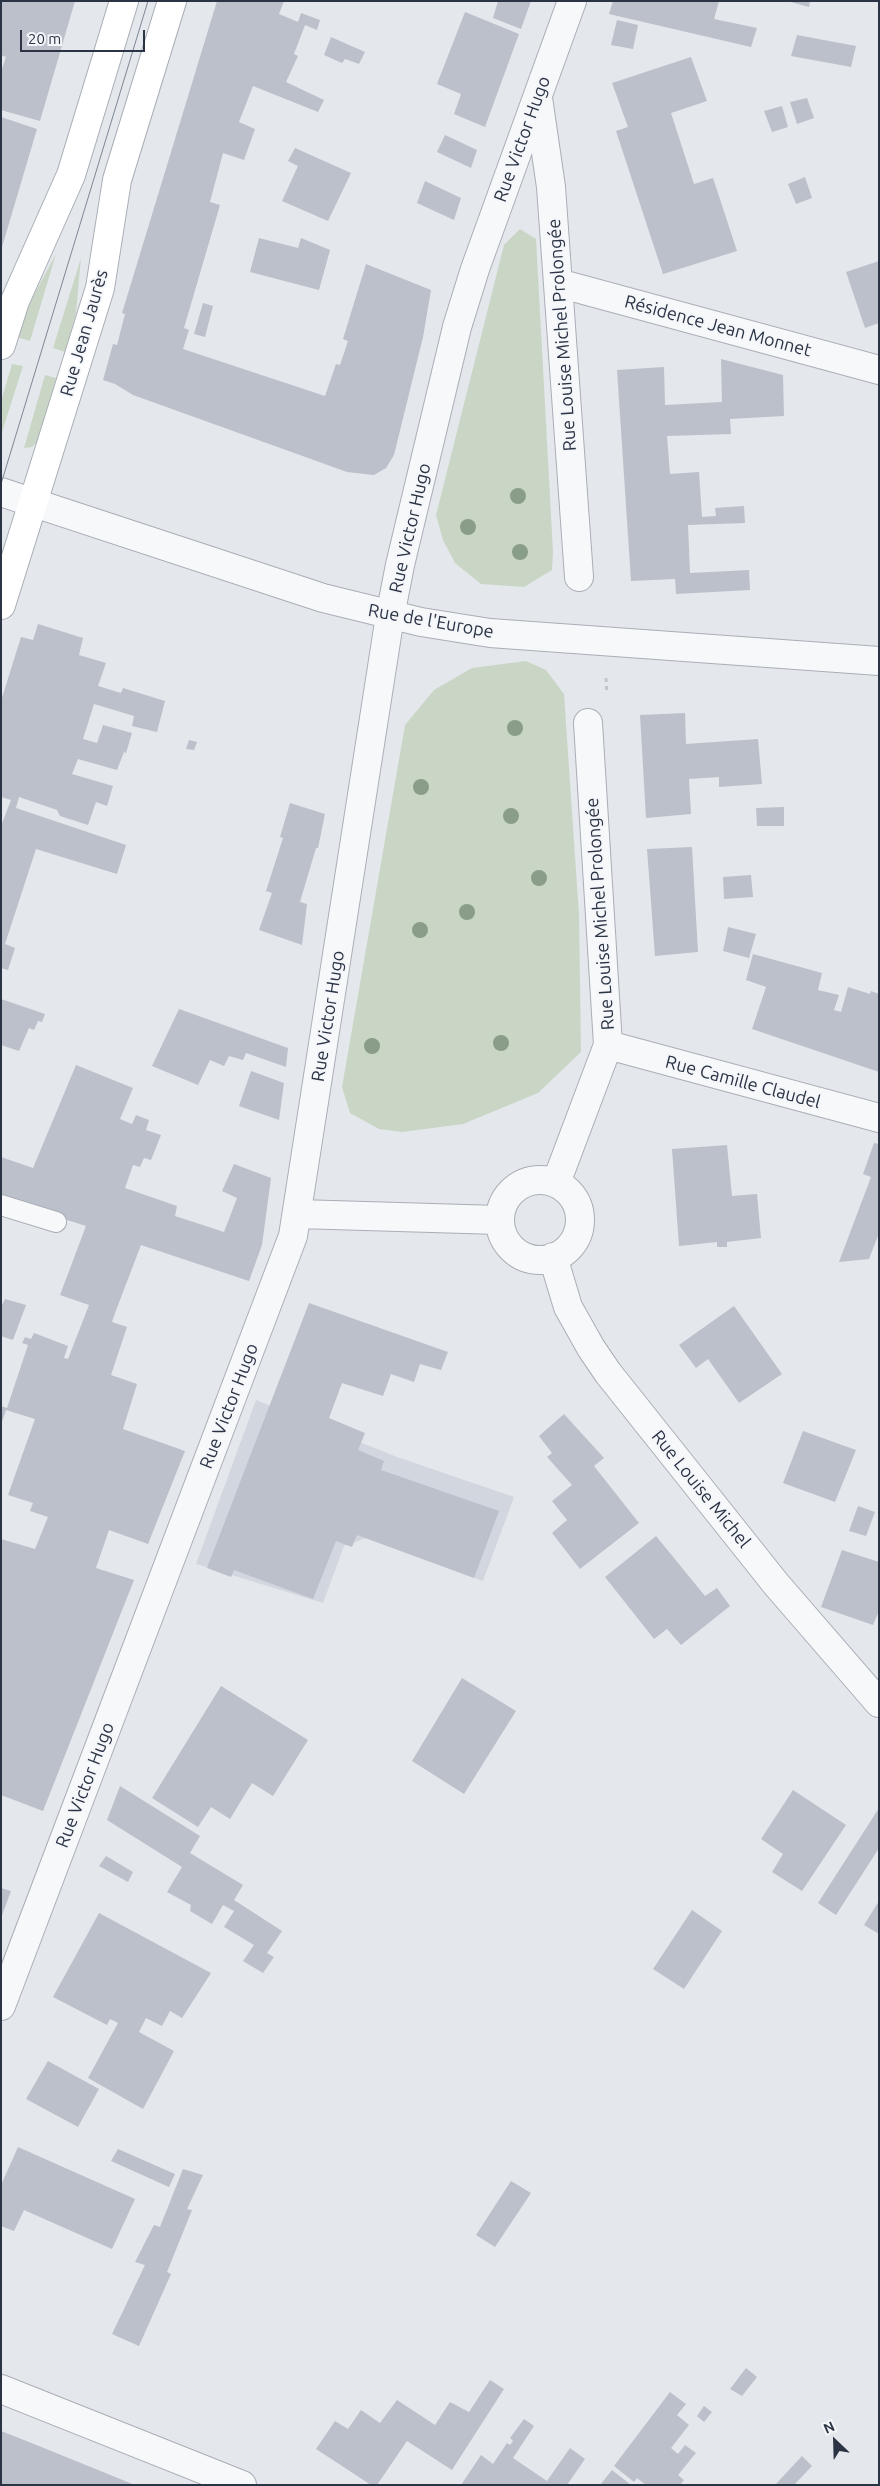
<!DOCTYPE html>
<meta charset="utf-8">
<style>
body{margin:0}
#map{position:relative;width:880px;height:2486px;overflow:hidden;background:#e4e7ec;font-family:Ubuntu,sans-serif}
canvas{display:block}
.frame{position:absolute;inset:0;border:2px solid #2b3445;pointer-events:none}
.north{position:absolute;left:810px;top:2416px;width:50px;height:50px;-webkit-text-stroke:4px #f4f6f9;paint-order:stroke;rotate:336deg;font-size:14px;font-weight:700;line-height:20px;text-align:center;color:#2b3445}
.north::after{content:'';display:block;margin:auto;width:18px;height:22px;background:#2b3445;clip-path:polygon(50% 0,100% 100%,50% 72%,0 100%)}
.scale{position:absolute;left:20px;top:30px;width:125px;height:22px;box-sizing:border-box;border:2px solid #2b3445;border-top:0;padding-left:6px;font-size:15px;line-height:18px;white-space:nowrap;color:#2b3445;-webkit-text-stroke:4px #f4f6f9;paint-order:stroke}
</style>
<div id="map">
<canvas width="880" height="2486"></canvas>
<div class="frame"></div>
<div class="north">N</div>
<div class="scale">20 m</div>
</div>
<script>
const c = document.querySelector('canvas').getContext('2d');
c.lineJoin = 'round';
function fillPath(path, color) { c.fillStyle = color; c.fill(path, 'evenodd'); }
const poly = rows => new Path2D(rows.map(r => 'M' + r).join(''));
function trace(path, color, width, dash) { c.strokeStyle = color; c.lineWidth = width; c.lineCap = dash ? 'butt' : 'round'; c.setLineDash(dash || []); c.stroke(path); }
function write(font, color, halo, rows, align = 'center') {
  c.font = font + ' Ubuntu,sans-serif'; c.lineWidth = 4; c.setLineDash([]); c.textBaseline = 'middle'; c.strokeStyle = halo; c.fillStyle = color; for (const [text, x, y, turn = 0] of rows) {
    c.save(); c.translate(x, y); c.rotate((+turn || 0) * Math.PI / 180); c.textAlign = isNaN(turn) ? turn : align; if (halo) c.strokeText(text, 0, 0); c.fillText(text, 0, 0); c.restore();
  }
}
fillPath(poly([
 [256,1400,397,1457,514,1497,483,1581,366,1538,344,1546,323,1603,196,1564]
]), '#d2d6de');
fillPath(poly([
 [520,229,536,239,553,552,552,570,524,587,481,584,455,563,443,540,436,515,504,245],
 [56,254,30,341,16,337,30,302],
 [81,258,76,313,65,352,53,348],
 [12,364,23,366,1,435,1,401],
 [45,375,56,378,38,441,32,447,24,448],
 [526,661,546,670,564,694,579,915,581,1052,538,1093,463,1124,402,1132,379,1129,350,1113,342,1087,405,725,434,690,472,668]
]), '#c9d6c5');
fillPath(poly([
 [1,1,75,1,40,121,1,110,1,72,6,57,1,55],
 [217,1,284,1,279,14,298,22,301,13,320,20,317,30,305,25,294,54,298,56,286,82,324,100,318,112,253,86,239,122,255,129,244,160,223,153,210,202,220,205,184,328,189,330,183,349,325,396,336,364,340,365,348,341,343,339,366,264,431,290,423,337,394,455,386,468,374,475,347,472,133,395,115,384,103,380,113,344,117,345,125,314,122,313],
 [498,1,531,1,521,29,493,18],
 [613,1,719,1,714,19,757,28,751,47,609,14],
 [787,1,810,1,809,7],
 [465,12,519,34,485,127,454,114,461,94,437,84],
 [617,20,638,25,633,49,611,45],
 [797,35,856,46,851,67,791,56],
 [331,37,365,52,359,64,345,59,342,63,324,55],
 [691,57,707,101,671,113,694,184,713,178,737,251,663,274,616,131,628,127,612,83],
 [807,98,814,118,797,124,790,102],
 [782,106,788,127,772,132,764,111],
 [1,117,37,129,2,247,1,247],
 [445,135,477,150,471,168,437,152],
 [295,148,351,173,328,221,282,201,298,166,288,161],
 [805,177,812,198,796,204,788,184],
 [425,181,461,198,454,220,417,203],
 [259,238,298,248,301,238,330,250,319,290,250,272],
 [879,261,879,323,865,328,846,272],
 [203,303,213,306,205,337,194,334],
 [721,359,783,375,784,416,730,419,731,434,667,436,670,474,699,472,702,517,716,516,715,508,744,506,745,523,688,525,690,573,749,570,750,590,676,594,675,579,631,581,617,370,664,367,665,405,722,402],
 [38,624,83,638,79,655,106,663,98,686,121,693,123,688,165,701,157,732,132,726,134,716,94,704,83,739,97,743,103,725,132,733,126,753,124,752,117,770,78,759,72,774,113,786,107,806,96,802,88,825,60,816,57,810,19,797,16,808,126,845,117,874,36,849,5,944,15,948,8,970,1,968,1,826,11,800,1,797,1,701,21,637,33,640],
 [685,713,686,744,758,739,762,784,719,787,719,777,689,779,691,814,646,818,640,715],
 [189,740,197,742,194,750,186,749],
 [290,803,325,814,318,848,316,848,300,902,307,904,302,945,259,930,272,893,266,891,283,838,280,837],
 [784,807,784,826,757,826,756,808],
 [692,847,698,952,655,956,647,849],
 [751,875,753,897,724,899,723,877],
 [728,927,756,934,749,958,723,951],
 [753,954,822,973,818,990,839,995,834,1010,841,1012,848,987,870,994,871,991,879,994,879,1072,752,1029,766,987,746,980],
 [1,999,45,1014,42,1022,38,1021,34,1030,29,1028,19,1051,1,1045],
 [179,1009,288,1048,286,1067,246,1053,243,1060,229,1056,224,1066,210,1060,198,1085,152,1066],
 [76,1065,133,1088,120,1119,132,1124,136,1115,149,1120,146,1130,161,1135,151,1160,144,1158,140,1167,133,1165,125,1188,177,1206,175,1216,224,1232,237,1198,222,1191,234,1164,271,1178,262,1245,249,1281,141,1245,115,1313,112,1322,127,1327,111,1375,137,1384,123,1429,185,1451,148,1544,109,1530,96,1568,134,1580,43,1811,1,1795,1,1539,35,1549,48,1517,30,1511,33,1503,8,1495,35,1419,6,1410,1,1425,1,1406,7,1408,28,1345,22,1343,25,1337,31,1339,34,1333,68,1346,64,1358,68,1359,89,1305,60,1295,86,1226,1,1199,1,1157,33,1168],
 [251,1071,284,1083,279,1120,239,1106],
 [874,1143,879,1144,879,1233,869,1259,839,1262,871,1177,863,1174],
 [727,1145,732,1196,757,1194,761,1238,727,1242,727,1247,717,1247,717,1242,679,1246,672,1149],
 [5,1299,26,1305,13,1340,1,1336,1,1307],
 [309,1303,448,1352,441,1370,420,1364,414,1382,391,1374,383,1396,342,1383,329,1418,365,1433,358,1450,384,1461,381,1470,499,1511,474,1578,357,1535,352,1547,336,1541,313,1599,234,1570,231,1577,207,1568],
 [734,1306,782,1374,739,1403,708,1359,696,1368,679,1345],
 [564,1414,604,1458,594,1466,639,1523,580,1569,552,1533,567,1520,552,1501,572,1485,547,1457,552,1453,539,1436],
 [803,1431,856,1450,835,1502,783,1483],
 [858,1506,875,1512,866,1536,849,1531],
 [656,1536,705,1596,717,1588,730,1606,681,1645,667,1629,654,1639,605,1577],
 [842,1550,879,1562,879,1611,873,1625,821,1607],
 [462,1678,516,1711,464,1794,412,1761],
 [221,1686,308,1740,273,1796,252,1783,230,1819,211,1807,198,1827,152,1798],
 [120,1786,200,1836,190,1853,243,1885,234,1900,282,1931,267,1953,274,1957,263,1973,243,1961,254,1945,224,1927,234,1911,223,1905,212,1924,190,1911,191,1905,167,1892,182,1867,107,1820],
 [793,1790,846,1825,802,1891,772,1872,783,1854,761,1839],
 [879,1808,879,1848,836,1915,818,1903],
 [106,1856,133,1872,128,1882,99,1866],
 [1,1888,11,1891,1,1918],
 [879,1901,879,1934,864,1925],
 [692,1910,722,1931,684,1989,653,1969],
 [99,1913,211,1973,182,2018,170,2011,162,2026,146,2018,139,2032,174,2051,143,2109,88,2078,118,2023,110,2019,107,2025,53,1997],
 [48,2061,99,2089,78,2127,26,2099],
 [18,2147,135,2199,112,2249,24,2210,14,2231,1,2226,1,2185],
 [118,2149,175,2174,169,2187,111,2161],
 [183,2169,203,2175,187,2209,192,2210,167,2272,171,2274,139,2346,112,2334,145,2265,135,2262,154,2225,160,2227],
 [511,2181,531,2193,495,2247,476,2235],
 [746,2368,757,2377,742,2396,730,2389],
 [490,2380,504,2389,452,2470,407,2441,377,2485,371,2485,316,2449,335,2421,348,2429,361,2410,380,2423,397,2400,435,2425,450,2402,469,2412],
 [670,2392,686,2404,677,2415,689,2425,671,2448,678,2454,685,2445,696,2453,678,2475,684,2480,680,2485,646,2485,637,2478,634,2482,614,2466],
 [704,2406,712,2412,704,2422,697,2416],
 [524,2419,534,2426,513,2458,547,2481,570,2448,585,2459,567,2485,461,2485,481,2455,493,2464,507,2443,510,2445,513,2441,510,2438],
 [1,2431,29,2442,135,2485,1,2485],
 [802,2456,812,2466,794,2485,775,2485],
 [612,2470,631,2485,600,2485]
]), '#bbc0ca');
const service = poly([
 [1,1205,56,1222]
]);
const minor = poly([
 [538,98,551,187,579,577],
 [558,283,879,370],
 [608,1045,879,1118],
 '500 1220a40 40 0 1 1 80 0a40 40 0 1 1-80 0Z',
 [556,1183,608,1045,588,723],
 [298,1214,499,1220],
 [553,1257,568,1307,591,1348,608,1373,776,1584,879,1703],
 [1,2006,293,1236,390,616,400,565,457,327,475,269,572,1],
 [1,2389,242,2485]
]);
const tertiary = poly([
 [1,492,323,598,421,622,490,633,879,661]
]);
const secondary = poly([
 [1,345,15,301,71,175,124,1],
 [1,605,100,288,117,180,172,1]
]);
trace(service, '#a9aeb7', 22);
trace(minor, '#a9aeb7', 30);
trace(tertiary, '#a9aeb7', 30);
trace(secondary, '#a9aeb7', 30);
trace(poly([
 [606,678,607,694]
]), '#c2c5cb', 3, [4, 4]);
trace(service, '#f7f8fa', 20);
trace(minor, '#f7f8fa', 28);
trace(tertiary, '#f7f8fa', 28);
trace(secondary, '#fff', 28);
trace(poly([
 [1,484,148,1]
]), '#7d8696', 1);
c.fillStyle = '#899d89';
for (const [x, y] of [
 [518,496],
 [468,527],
 [520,552],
 [515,728],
 [421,787],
 [511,816],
 [539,878],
 [467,912],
 [420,930],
 [501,1043],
 [372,1046]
]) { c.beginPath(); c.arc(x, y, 8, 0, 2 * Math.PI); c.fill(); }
write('18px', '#2b3445', '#f4f6f9', [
 ["Rue Victor Hugo",522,139,-70],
 ["Résidence Jean Monnet",718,326,15],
 ["Rue Jean Jaurès",84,333,-74],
 ["Rue Louise Michel Prolongée",562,335,-94],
 ["Rue Victor Hugo",410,528,-77],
 ["Rue de l'Europe",431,621,10],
 ["Rue Louise Michel Prolongée",600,914,-94],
 ["Rue Victor Hugo",328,1016,-81],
 ["Rue Camille Claudel",743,1082,15],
 ["Rue Victor Hugo",229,1406,-69],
 ["Rue Louise Michel",701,1489,51],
 ["Rue Victor Hugo",85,1785,-69]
]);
</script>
